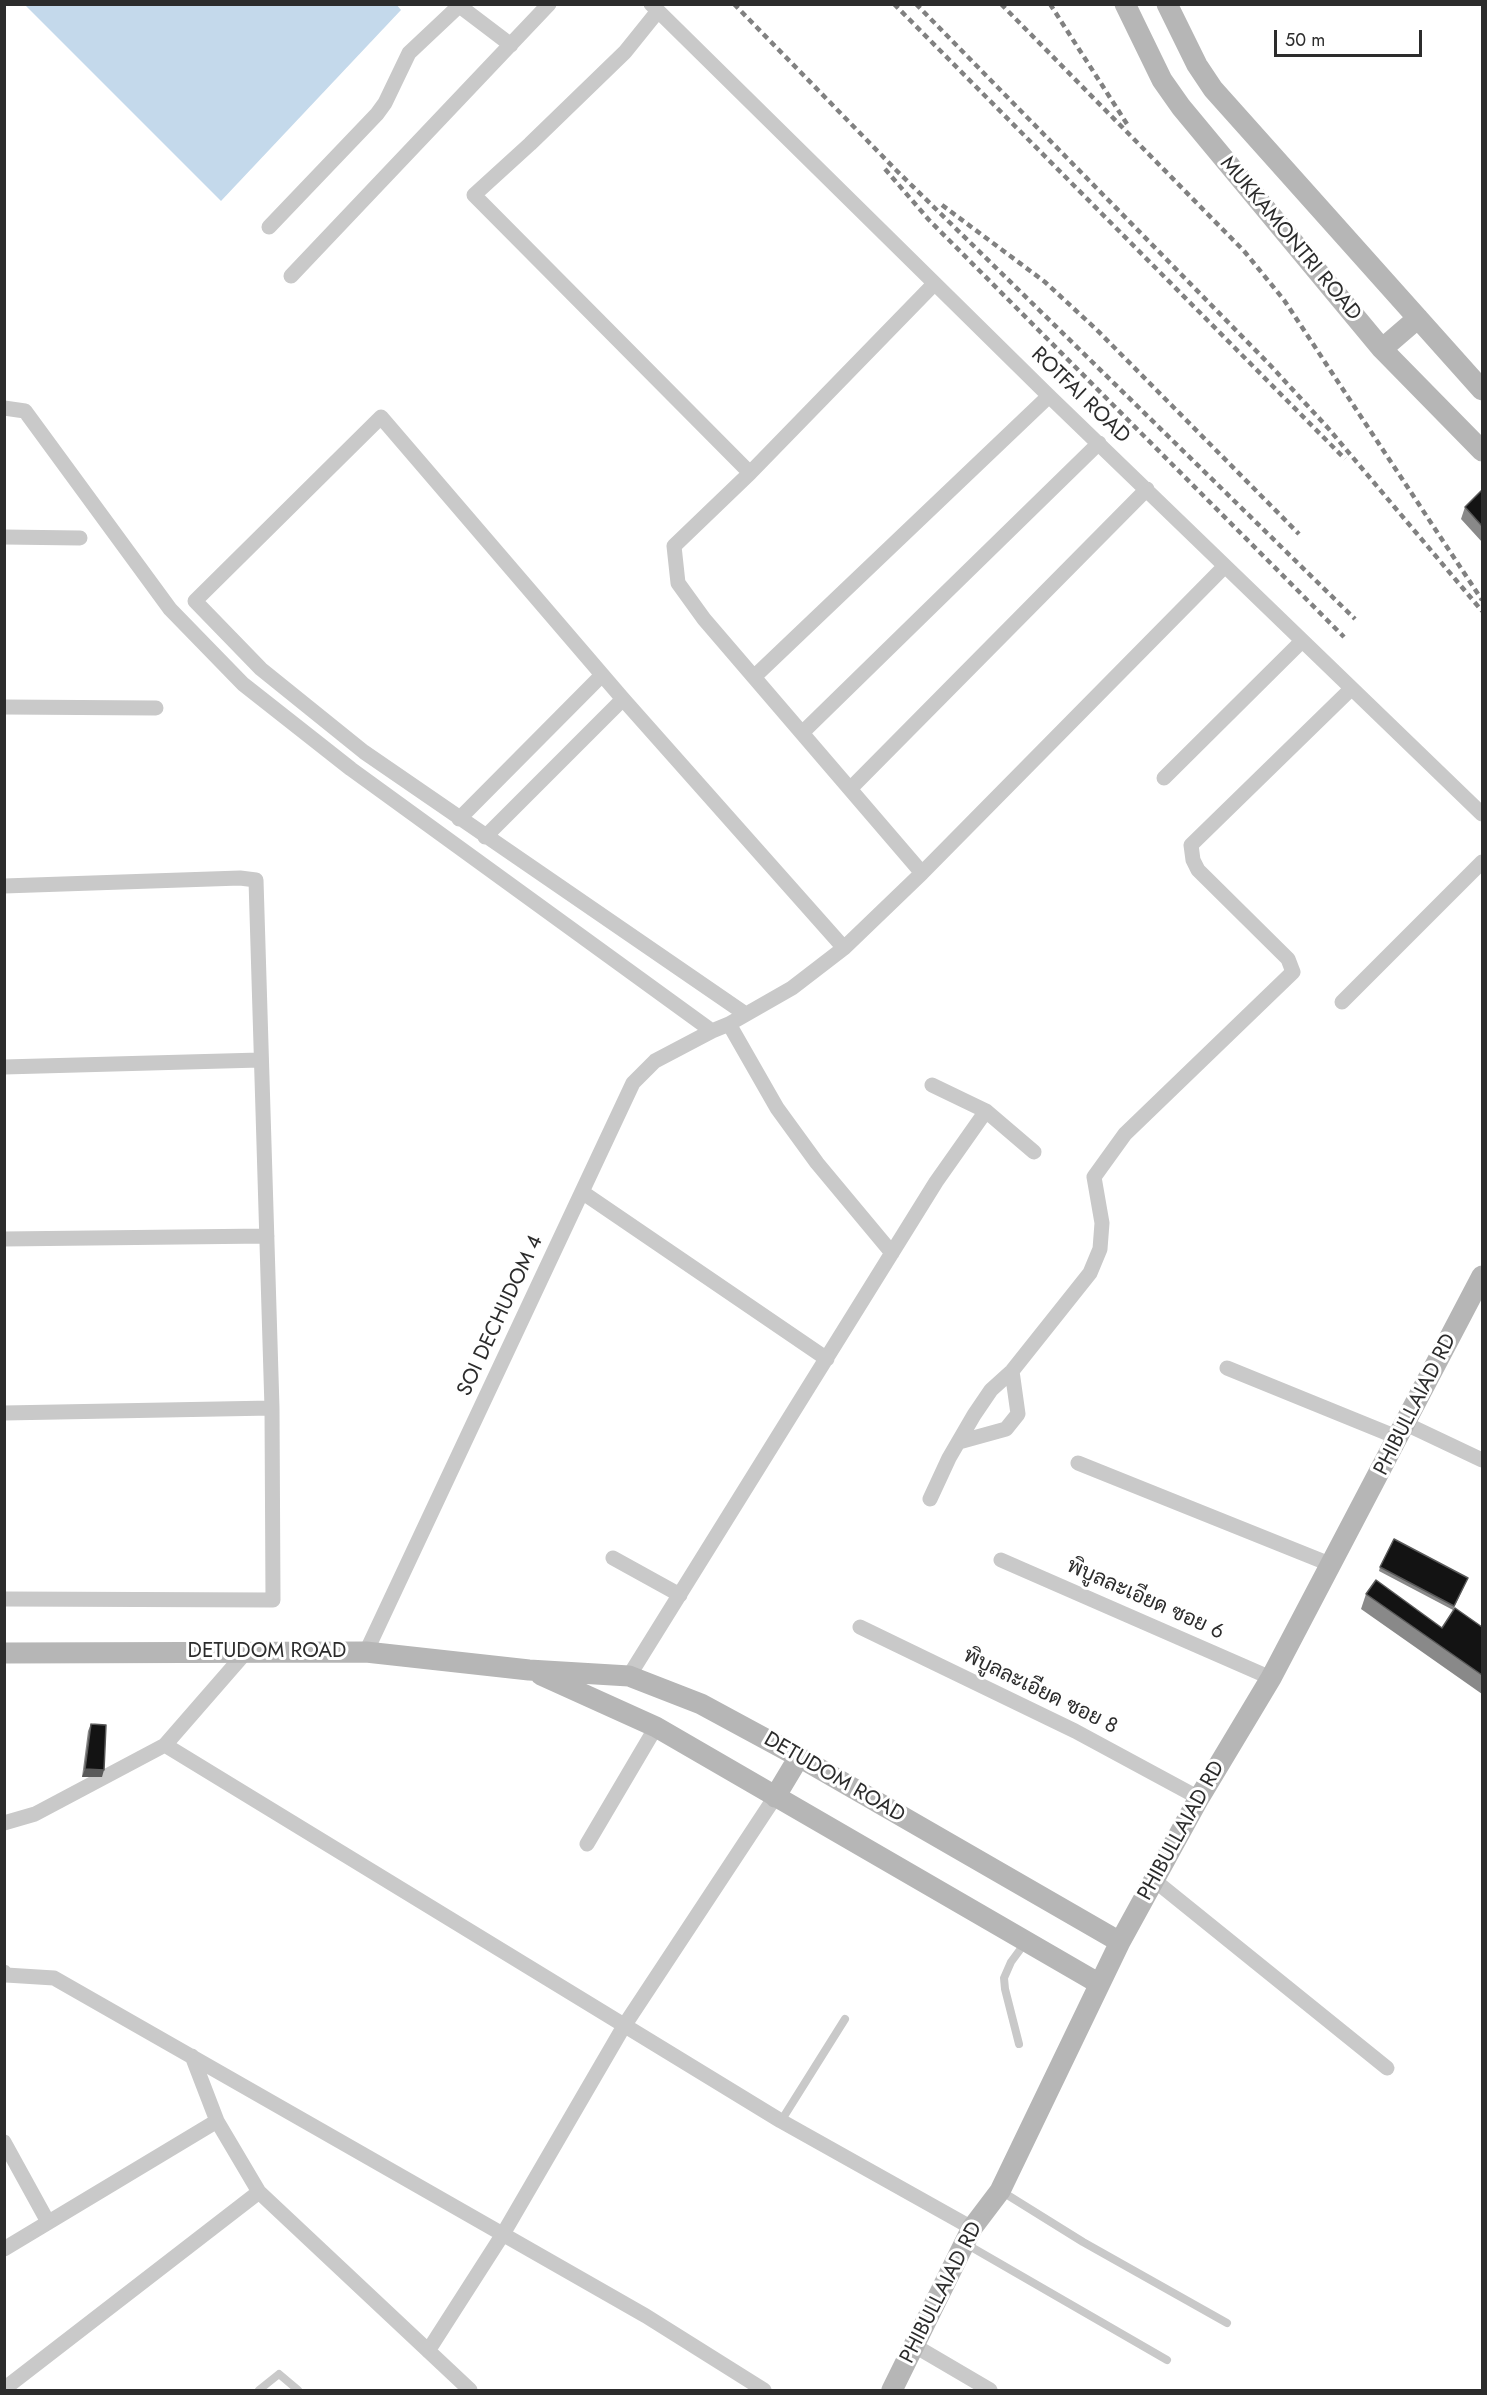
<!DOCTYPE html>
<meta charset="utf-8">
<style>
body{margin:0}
#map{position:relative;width:1487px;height:2395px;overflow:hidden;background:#fff;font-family:Jost,sans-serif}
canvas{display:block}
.frame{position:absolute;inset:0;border:6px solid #2c2c2c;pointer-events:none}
.scale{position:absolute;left:1274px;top:30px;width:148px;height:27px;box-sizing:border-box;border:3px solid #2c2c2c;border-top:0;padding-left:8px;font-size:18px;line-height:21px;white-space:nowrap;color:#2c2c2c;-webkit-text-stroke:4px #fff;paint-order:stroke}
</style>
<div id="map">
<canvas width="1487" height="2395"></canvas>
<div class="frame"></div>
<div class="scale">50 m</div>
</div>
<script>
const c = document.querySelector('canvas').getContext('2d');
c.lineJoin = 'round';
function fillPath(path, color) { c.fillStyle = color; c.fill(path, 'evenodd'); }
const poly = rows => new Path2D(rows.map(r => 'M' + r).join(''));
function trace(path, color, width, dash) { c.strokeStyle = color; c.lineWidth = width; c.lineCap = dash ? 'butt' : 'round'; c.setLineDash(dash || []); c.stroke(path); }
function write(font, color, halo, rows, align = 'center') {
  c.font = font + ' Jost,Sarabun,sans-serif'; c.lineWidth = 6; c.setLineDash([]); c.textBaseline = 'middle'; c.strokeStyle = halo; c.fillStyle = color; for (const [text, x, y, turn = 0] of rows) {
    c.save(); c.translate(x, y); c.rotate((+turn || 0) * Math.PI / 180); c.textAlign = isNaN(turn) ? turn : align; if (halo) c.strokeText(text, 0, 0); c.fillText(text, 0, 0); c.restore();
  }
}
fillPath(poly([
 [396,4,401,10,221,201,25,5]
]), '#c4d9eb');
trace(poly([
 [1019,2044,1005,1989,1004,1978,1011,1962,1025,1943],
 [781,2121,845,2019],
 [1001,2191,1083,2242,1227,2323],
 [966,2244,1167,2360],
 [259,2390,279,2374,298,2390]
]), '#c9c9c9', 8);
trace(poly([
 [457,4,511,45],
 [651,4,1049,396,1482,814],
 [658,11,625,52,530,144,474,195,750,473],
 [269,227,377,114,385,103,409,53,461,4],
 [291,276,549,4],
 [4,408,25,411,170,609,243,684,351,769,712,1031,729,1024,792,988,844,948,922,873,1225,566],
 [4,537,80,538],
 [754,677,1049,396],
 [4,707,156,708],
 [802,733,1099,443],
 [1164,778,1302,641],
 [850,789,1147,489],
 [459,819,602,675],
 [485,837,623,699],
 [922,873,704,619,678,583,674,546,750,473,934,284],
 [4,886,240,878,256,880,272,1408,273,1600,4,1599],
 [1342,1002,1482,862],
 [744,1013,364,752,261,669,195,601,381,417,623,699,844,948],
 [729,1024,777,1108,817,1163,892,1253],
 [4,1067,260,1060],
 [932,1085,986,1111,1034,1152],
 [582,1192,827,1359],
 [4,1239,267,1236],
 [1227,1368,1399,1438],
 [4,1413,272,1408],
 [1406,1424,1482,1460],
 [959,1442,1006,1429,1018,1414,1012,1371],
 [1078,1463,1332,1565],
 [930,1499,949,1458,974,1415,991,1390,1012,1371,1090,1273,1100,1249,1102,1223,1094,1177,1125,1134,1293,972,1288,959,1198,870,1193,860,1191,845,1351,689],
 [613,1558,680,1595],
 [1001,1560,1271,1678],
 [860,1627,1075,1731,1199,1798],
 [366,1652,633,1083,655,1061,712,1031],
 [629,1676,936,1182,986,1111],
 [165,1745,781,2121,972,2228],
 [4,1823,35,1814,165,1745,246,1652],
 [587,1844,656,1727],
 [1154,1880,1387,2068],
 [4,1972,6,1975,54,1978,646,2316,764,2390],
 [192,2056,217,2121,259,2192,470,2390],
 [4,2142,48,2222],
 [4,2249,217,2121],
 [915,2346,990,2390],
 [428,2351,503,2234,624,2026,775,1797],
 [4,2389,259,2192]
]), '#c9c9c9', 15);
trace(poly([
 [1125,4,1162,80,1181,107,1382,349,1482,451],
 [1167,4,1197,65,1213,89,1482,390],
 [1382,349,1418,318],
 [4,1653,366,1652,529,1670,629,1676,701,1704,799,1757,1120,1942],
 [541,1675,656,1727,1098,1983],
 [775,1797,799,1757],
 [892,2390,972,2228,1000,2191,1120,1942,1199,1798,1271,1678,1482,1276]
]), '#b6b6b6', 21);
trace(poly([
 [734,4,896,170,1355,619],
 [894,4,1345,459],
 [916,4,1271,366,1328,428,1482,611],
 [1001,4,1244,251,1284,300,1482,600],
 [1050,4,1127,124],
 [885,169,929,220,1344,637],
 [942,205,1045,282,1097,330,1299,534]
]), '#818181', 4.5, [6, 4.5]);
fillPath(poly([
 [1482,490,1482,542,1461,519,1465,507],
 [1380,1567,1468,1578,1453,1610,1379,1571],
 [1366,1594,1442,1628,1482,1627,1482,1694,1361,1609],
 [91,1724,102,1777,82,1777,88,1731]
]), '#898989');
fillPath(poly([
 [85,1769,104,1770,102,1777,82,1777]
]), '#5a5a5a');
const building = poly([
 [1482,490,1482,526,1465,507,1482,490],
 [1394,1539,1468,1578,1454,1606,1380,1567,1394,1539],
 [1376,1580,1442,1628,1455,1608,1482,1627,1482,1675,1366,1594,1376,1580],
 [91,1724,106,1725,104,1770,85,1769,91,1724]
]);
fillPath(building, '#131313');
trace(building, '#5a5a5a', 1.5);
write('21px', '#2c2c2c', '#fff', [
 ["MUKKAMONTRI ROAD",1290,239,50],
 ["ROTFAI ROAD",1080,396,44],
 ["SOI DECHUDOM 4",501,1316,-65],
 ["PHIBULLAIAD RD",1416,1405,-63],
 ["พิบูลละเอียด ซอย 6",1145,1600,24],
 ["DETUDOM ROAD",267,1652],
 ["พิบูลละเอียด ซอย 8",1040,1692,26],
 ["DETUDOM ROAD",834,1778,30],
 ["PHIBULLAIAD RD",1182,1831,-61],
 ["PHIBULLAIAD RD",942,2293,-63]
]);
</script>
